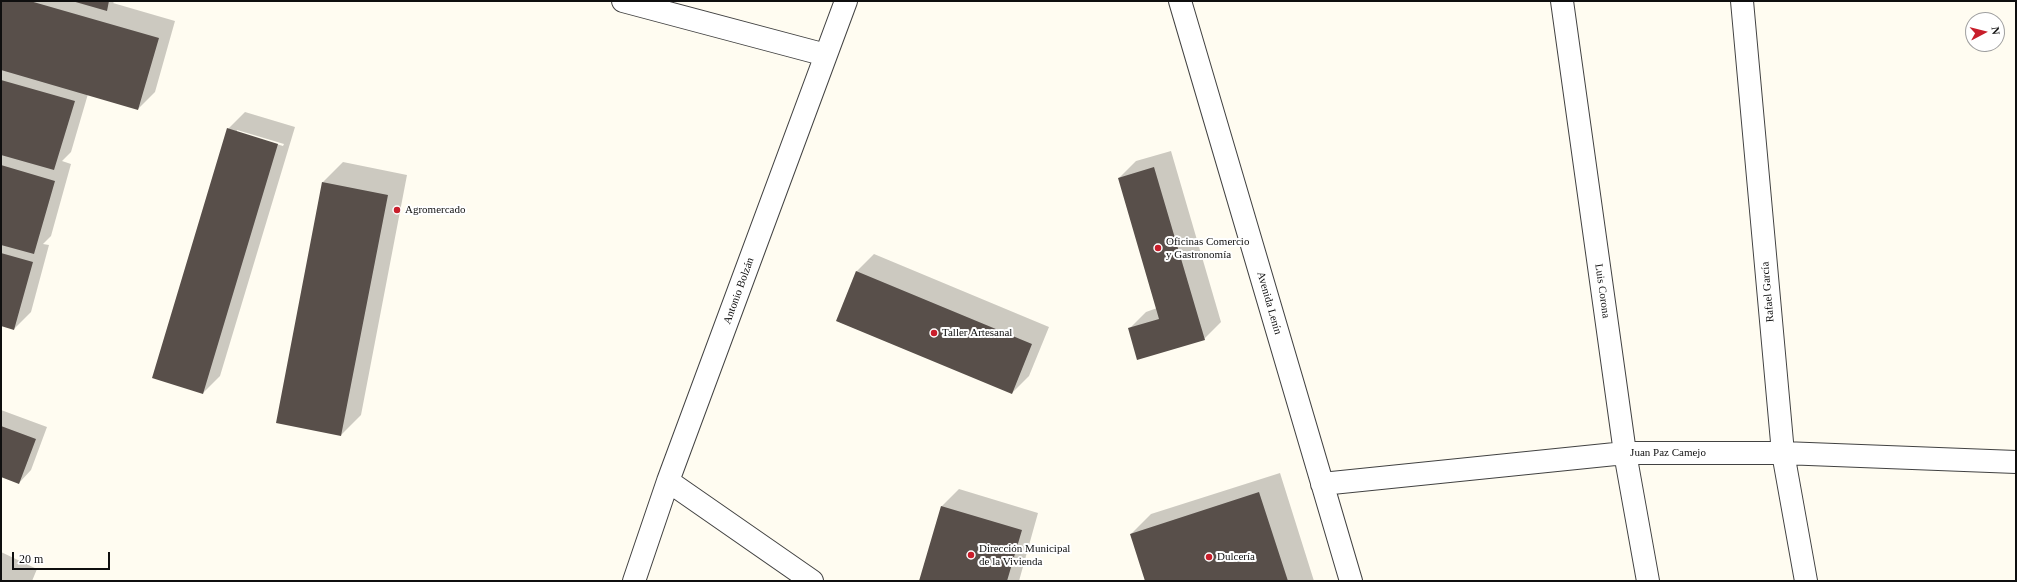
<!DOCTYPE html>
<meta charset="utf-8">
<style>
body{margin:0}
#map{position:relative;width:2017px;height:582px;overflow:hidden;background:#fffcf1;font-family:"Times New Roman",serif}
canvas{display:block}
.frame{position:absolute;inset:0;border:2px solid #0f0f0f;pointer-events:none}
.north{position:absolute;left:1965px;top:12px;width:40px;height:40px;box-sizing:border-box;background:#fff;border:1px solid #9f9f9f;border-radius:50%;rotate:83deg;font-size:11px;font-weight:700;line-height:16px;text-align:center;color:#0f0f0f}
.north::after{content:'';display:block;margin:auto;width:14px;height:18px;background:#c81e2b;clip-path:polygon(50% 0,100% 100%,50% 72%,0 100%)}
.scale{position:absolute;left:12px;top:552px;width:98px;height:18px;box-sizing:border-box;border:2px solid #0f0f0f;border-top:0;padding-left:5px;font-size:12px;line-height:14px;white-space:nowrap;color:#0f0f0f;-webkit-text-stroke:3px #fff;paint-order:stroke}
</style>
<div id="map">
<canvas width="2017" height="582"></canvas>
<div class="frame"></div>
<div class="north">N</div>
<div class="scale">20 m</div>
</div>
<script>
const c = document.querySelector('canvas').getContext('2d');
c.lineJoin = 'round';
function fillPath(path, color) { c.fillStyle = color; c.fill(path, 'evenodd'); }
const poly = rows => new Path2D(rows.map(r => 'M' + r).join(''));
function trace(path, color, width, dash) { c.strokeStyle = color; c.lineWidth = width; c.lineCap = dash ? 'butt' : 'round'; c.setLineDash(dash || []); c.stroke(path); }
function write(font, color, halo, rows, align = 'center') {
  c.font = font + ' "Times New Roman",serif'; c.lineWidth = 4; c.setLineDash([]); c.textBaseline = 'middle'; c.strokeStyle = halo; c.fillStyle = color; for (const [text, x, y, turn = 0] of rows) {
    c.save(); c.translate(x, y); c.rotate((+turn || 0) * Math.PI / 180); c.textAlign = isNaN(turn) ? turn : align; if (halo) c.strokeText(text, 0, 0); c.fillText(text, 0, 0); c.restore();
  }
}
fillPath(poly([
 [1,1,115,1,113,3,175,21,155,92,138,109,88,94,71,152,62,161,71,164,51,236,43,244,49,245,31,312,14,329,1,325],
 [245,112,295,127,220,376,203,393,228,129],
 [237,130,284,144,283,146,237,132],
 [1171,151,1221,322,1204,339,1129,329,1146,312,1157,308,1119,178,1136,161],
 [343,162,407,175,361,415,341,435,323,182],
 [874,254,1049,327,1029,376,1012,393,837,321,857,271],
 [1,410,47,427,31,470,19,483,1,476],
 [1280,473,1314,581,1146,581,1131,534,1151,514],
 [959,489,1038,513,1019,581,920,581,942,506],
 [1,552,37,569,32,581,1,581]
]), '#0003');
fillPath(poly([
 [1,1,30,1,159,38,138,110,1,70],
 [72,1,109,1,107,11],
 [1,80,75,101,54,170,1,155],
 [227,128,278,144,203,394,152,378],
 [1,165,55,181,34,254,1,245],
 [1154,167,1205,340,1137,360,1128,328,1159,319,1118,178],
 [322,182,388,195,341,436,276,423],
 [1,253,33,262,14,330,1,326],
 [856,271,1032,344,1012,394,836,321],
 [1,426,36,439,19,484,1,477],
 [1259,492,1288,581,1145,581,1130,534],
 [941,506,1022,530,1007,581,919,581]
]), '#584f4a');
const minor = poly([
 [623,1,826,55],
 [1180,1,1351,581],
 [1562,1,1625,453,1648,581],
 [1742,1,1783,453,1806,581],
 [668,481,812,581],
 [1322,484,1625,453,1783,453,2016,462],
 [634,581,668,481,846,1]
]);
trace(minor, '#424242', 24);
trace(minor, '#fff', 22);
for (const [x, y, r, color] of [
 [397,210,4,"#c81e2b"],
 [1158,248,4,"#c81e2b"],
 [934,333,4,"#c81e2b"],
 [971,555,4,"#c81e2b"],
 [1209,557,4,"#c81e2b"]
]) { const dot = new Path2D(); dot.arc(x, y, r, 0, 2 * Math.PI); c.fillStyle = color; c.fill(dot); trace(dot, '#fff', 1.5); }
write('11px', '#0f0f0f', '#fff', [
 ["Agromercado",405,210],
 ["Oficinas Comercio",1166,242],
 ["y Gastronomía",1166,255],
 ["Taller Artesanal",942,333],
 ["Dirección Municipal",979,549],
 ["de la Vivienda",979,562],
 ["Dulcería",1217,557]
], 'left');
write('11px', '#0f0f0f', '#fff', [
 ["Antonio Bolzán",739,291,-70],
 ["Luis Corona",1602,291,82],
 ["Rafael García",1768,292,-95],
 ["Avenida Lenín",1269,303,74],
 ["Juan Paz Camejo",1668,453]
]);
</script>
